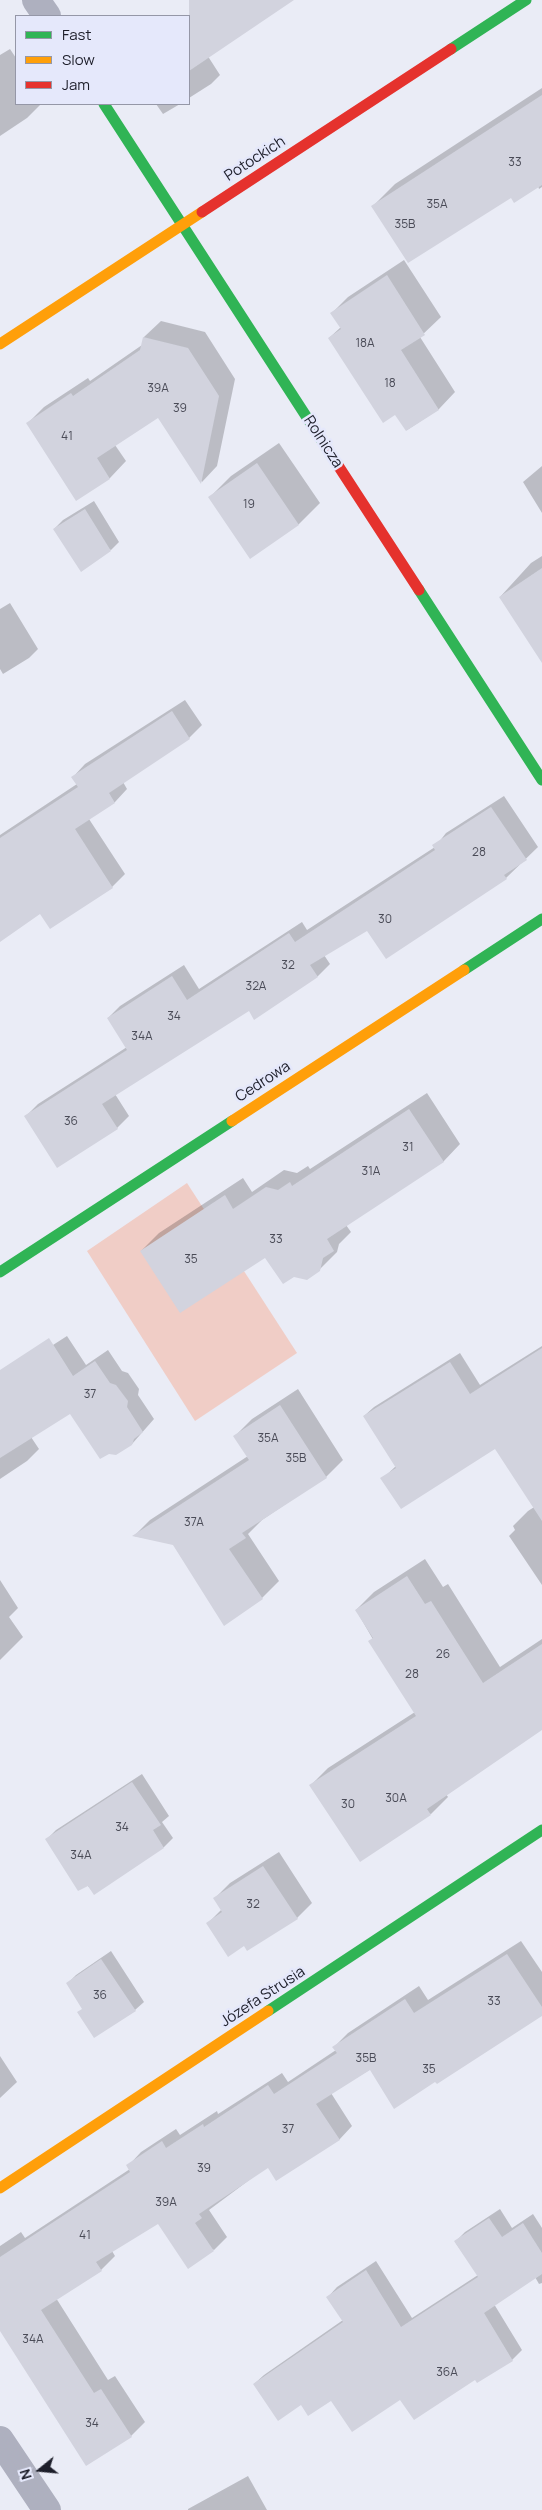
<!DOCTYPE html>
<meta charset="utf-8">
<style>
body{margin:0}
#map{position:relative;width:542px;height:2510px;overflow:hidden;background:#eaecf6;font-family:Manrope,sans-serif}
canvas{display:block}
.legend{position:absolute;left:15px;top:15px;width:175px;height:90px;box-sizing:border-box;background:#e5e8fb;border:1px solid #9597a7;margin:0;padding:6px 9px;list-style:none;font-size:15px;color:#1d1e2a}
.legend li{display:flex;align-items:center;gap:10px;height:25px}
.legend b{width:25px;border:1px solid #9597a7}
.north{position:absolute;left:15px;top:2445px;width:50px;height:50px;-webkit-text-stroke:4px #e5e8fb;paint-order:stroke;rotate:253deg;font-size:14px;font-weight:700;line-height:20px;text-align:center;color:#1d1e2a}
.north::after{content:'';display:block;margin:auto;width:18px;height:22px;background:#1d1e2a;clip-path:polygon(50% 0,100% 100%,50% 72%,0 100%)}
</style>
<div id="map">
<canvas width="542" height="2510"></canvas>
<ul class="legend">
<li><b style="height:6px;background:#30b455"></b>Fast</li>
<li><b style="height:6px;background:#ff9f0a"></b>Slow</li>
<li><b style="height:6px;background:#e5322d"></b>Jam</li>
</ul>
<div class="north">N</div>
</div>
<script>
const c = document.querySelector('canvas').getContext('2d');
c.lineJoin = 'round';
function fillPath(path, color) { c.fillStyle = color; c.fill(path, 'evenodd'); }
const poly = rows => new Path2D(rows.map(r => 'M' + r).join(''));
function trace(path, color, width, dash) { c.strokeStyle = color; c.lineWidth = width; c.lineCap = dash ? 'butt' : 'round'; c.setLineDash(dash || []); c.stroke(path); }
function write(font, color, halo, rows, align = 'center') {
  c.font = font + ' Manrope,sans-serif'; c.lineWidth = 5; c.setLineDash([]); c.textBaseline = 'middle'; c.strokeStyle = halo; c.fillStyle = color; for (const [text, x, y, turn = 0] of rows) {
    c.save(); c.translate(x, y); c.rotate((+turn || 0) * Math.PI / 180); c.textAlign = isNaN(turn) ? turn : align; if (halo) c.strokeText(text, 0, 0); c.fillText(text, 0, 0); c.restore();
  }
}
fillPath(poly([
 [187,1183,297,1353,195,1421,87,1251]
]), '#f0cdc6');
fillPath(poly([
 [193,33,220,75,211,84,189,98,189,36],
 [10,49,16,58,16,104,41,104,27,118,0,136,0,55],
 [542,88,542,187,539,189,538,186,511,196,373,206,395,184],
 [156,104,180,104,163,114],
 [404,260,441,317,420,337,455,392,439,409,407,430,396,413,329,338,341,327,332,313,348,297],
 [161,321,205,332,235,379,217,466,202,482,158,416,115,445,126,461,110,478,77,499,28,423,44,407,88,378,90,381,142,345,144,337],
 [279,443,320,503,299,524,250,557,210,497,231,476],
 [542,466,542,513,523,482],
 [94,501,119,542,111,550,54,529,63,520],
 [542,556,542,661,500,597,531,563],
 [10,603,38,649,29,658,3,674,0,669,0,609],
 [185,700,202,725,189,738,123,782,127,789,115,802,89,819,125,874,112,887,40,912,0,940,0,835,77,784,73,777,85,764],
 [504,796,538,847,506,878,367,929,324,955,330,964,318,976,255,1018,249,1010,115,1094,129,1116,117,1128,26,1116,38,1104,127,1047,108,1018,120,1006,184,965,199,989,302,922,307,930,435,847,446,833],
 [427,1093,460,1144,443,1162,346,1225,351,1232,339,1244,337,1252,319,1270,265,1256,141,1251,159,1233,243,1178,252,1192,284,1170,297,1173,308,1166,310,1169],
 [67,1336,86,1365,108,1350,122,1371,128,1373,139,1389,138,1395,154,1419,132,1444,70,1412,31,1437,39,1449,27,1461,0,1479,0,1379],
 [542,1346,542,1423,382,1479,396,1466,364,1416,374,1407,460,1353,480,1385],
 [298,1389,343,1460,326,1477,262,1520,248,1534,279,1581,262,1598,224,1624,173,1544,134,1536,150,1520,248,1456,235,1436,252,1419],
 [542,1502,542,1585,509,1536,515,1530,513,1526,528,1511],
 [425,1559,443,1587,448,1584,500,1667,542,1639,542,1725,446,1794,448,1797,431,1814,311,1785,328,1768,415,1712,356,1610,374,1592],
 [0,1580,18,1608,9,1617,23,1637,0,1660],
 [142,1774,169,1816,162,1822,173,1838,164,1847,94,1893,47,1839,56,1830],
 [279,1852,312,1903,297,1918,245,1944,208,1923,222,1909,215,1898,230,1883],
 [521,1941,542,1972,542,2015,435,2080,371,2069,331,2093,352,2126,339,2140,268,2166,209,2210,227,2237,214,2250,158,2222,112,2251,115,2256,101,2270,56,2298,108,2380,115,2376,145,2422,131,2436,0,2329,0,2246,21,2232,25,2238,130,2169,128,2166,141,2152,176,2129,180,2135,217,2111,218,2114,282,2073,288,2082,336,2050,334,2047,348,2033,419,1986,428,2000],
 [111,1951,144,2002,135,2010,68,1983,76,1975],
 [0,2056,17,2082,0,2098],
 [500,2209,512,2228,533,2214,542,2228,542,2283,539,2284,535,2277,494,2304,522,2350,512,2360,477,2382,475,2378,401,2398,332,2400,302,2404,254,2384,264,2375,343,2320,328,2297,337,2287,376,2261,412,2318,478,2275,455,2242,465,2232],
 [248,2476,267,2510,188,2510,188,2509]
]), '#0003');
fillPath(poly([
 [189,0,294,0,189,71],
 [542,95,542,185,514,203,511,198,408,263,371,206],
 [387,275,425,335,401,350,439,410,406,431,395,415,383,423,328,338,341,329,330,313],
 [143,337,188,348,219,396,201,484,158,418,97,458,110,479,76,501,26,423,71,393,73,396,140,350],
 [257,463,299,525,250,559,208,497],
 [85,509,111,551,81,572,53,529],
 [542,568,542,663,499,597],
 [172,711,190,739,109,793,115,803,75,829,113,888,50,929,40,914,0,942,0,838,78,787,71,777],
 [491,807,527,860,504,875,507,879,386,959,367,931,310,965,318,977,254,1020,249,1011,102,1104,118,1129,57,1168,24,1116,127,1050,107,1018,172,976,187,1000,289,933,295,942,435,850,432,845],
 [409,1109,444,1162,327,1239,334,1251,323,1258,320,1271,307,1280,294,1277,283,1284,265,1258,180,1313,140,1251,225,1195,233,1209,266,1187,278,1190,290,1182,292,1186],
 [49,1338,73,1376,95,1361,110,1383,116,1385,128,1401,127,1407,143,1432,134,1439,132,1445,116,1455,109,1454,100,1459,70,1414,0,1458,0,1370],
 [542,1348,542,1521,495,1449,401,1509,380,1478,396,1468,363,1416,450,1362,470,1394],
 [280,1405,327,1478,242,1533,246,1538,229,1549,263,1599,224,1626,173,1545,132,1536,249,1460,233,1436],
 [407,1576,425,1604,431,1601,483,1683,542,1644,542,1730,427,1809,431,1815,360,1862,309,1785,416,1716,368,1641,373,1638,355,1610],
 [132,1782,161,1825,153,1830,164,1848,94,1895,88,1886,78,1891,45,1839],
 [263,1866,298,1919,247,1951,244,1946,228,1957,206,1923,222,1912,213,1898],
 [507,1954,542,2007,542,2016,437,2084,435,2082,394,2109,370,2070,316,2104,340,2140,276,2181,268,2168,199,2214,202,2218,195,2223,214,2251,188,2269,158,2224,96,2262,102,2271,41,2310,94,2393,101,2389,132,2437,86,2466,0,2331,0,2257,130,2172,126,2165,162,2141,166,2148,203,2124,204,2127,268,2085,274,2094,337,2053,332,2047,405,1999,414,2013],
 [101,1959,136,2011,94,2038,77,2012,82,2009,66,1983],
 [489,2218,502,2237,523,2223,542,2253,542,2274,484,2313,513,2361,477,2383,475,2380,414,2420,400,2400,352,2432,331,2401,308,2416,301,2405,278,2421,253,2384,343,2322,326,2297,366,2270,401,2327,478,2277,454,2241]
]), '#d2d3de');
trace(poly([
 [36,0,47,16],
 [0,2440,47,2510]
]), '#aeb0bf', 28);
trace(poly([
 [451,49,526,0],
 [104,104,328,450],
 [419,590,542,780],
 [464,970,542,919],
 [0,1272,232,1121],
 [268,2011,542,1830]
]), '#30b455', 11);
trace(poly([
 [0,344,202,212],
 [232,1121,464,970],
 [0,2188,268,2011]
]), '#ff9f0a', 11);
trace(poly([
 [202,212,451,49],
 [328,450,419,590]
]), '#e5322d', 11);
write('12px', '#4a4b57', null, [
 ["33",515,163],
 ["35A",437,205],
 ["35B",405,225],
 ["18A",365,344],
 ["18",390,384],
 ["39A",158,389],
 ["39",180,409],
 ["41",67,437],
 ["19",249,505],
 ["28",479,853],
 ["30",385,920],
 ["32",288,966],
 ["32A",256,987],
 ["34",174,1017],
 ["34A",142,1037],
 ["36",71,1122],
 ["31",408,1148],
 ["31A",371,1172],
 ["33",276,1240],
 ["35",191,1260],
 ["37",90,1395],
 ["35A",268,1439],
 ["35B",296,1459],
 ["37A",194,1523],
 ["26",443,1655],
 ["28",412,1675],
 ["30A",396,1799],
 ["30",348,1805],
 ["34",122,1828],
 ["34A",81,1856],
 ["32",253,1905],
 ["36",100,1996],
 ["33",494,2002],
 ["35B",366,2059],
 ["35",429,2070],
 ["37",288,2130],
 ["39",204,2169],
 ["39A",166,2203],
 ["41",85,2236],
 ["34A",33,2340],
 ["36A",447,2373],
 ["34",92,2424]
]);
write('15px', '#1d1e2a', '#e5e8fb', [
 ["Potockich",255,159,-33],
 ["Rolnicza",323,442,57],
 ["Cedrowa",263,1082,-33],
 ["Józefa Strusia",263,1997,-33]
]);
</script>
